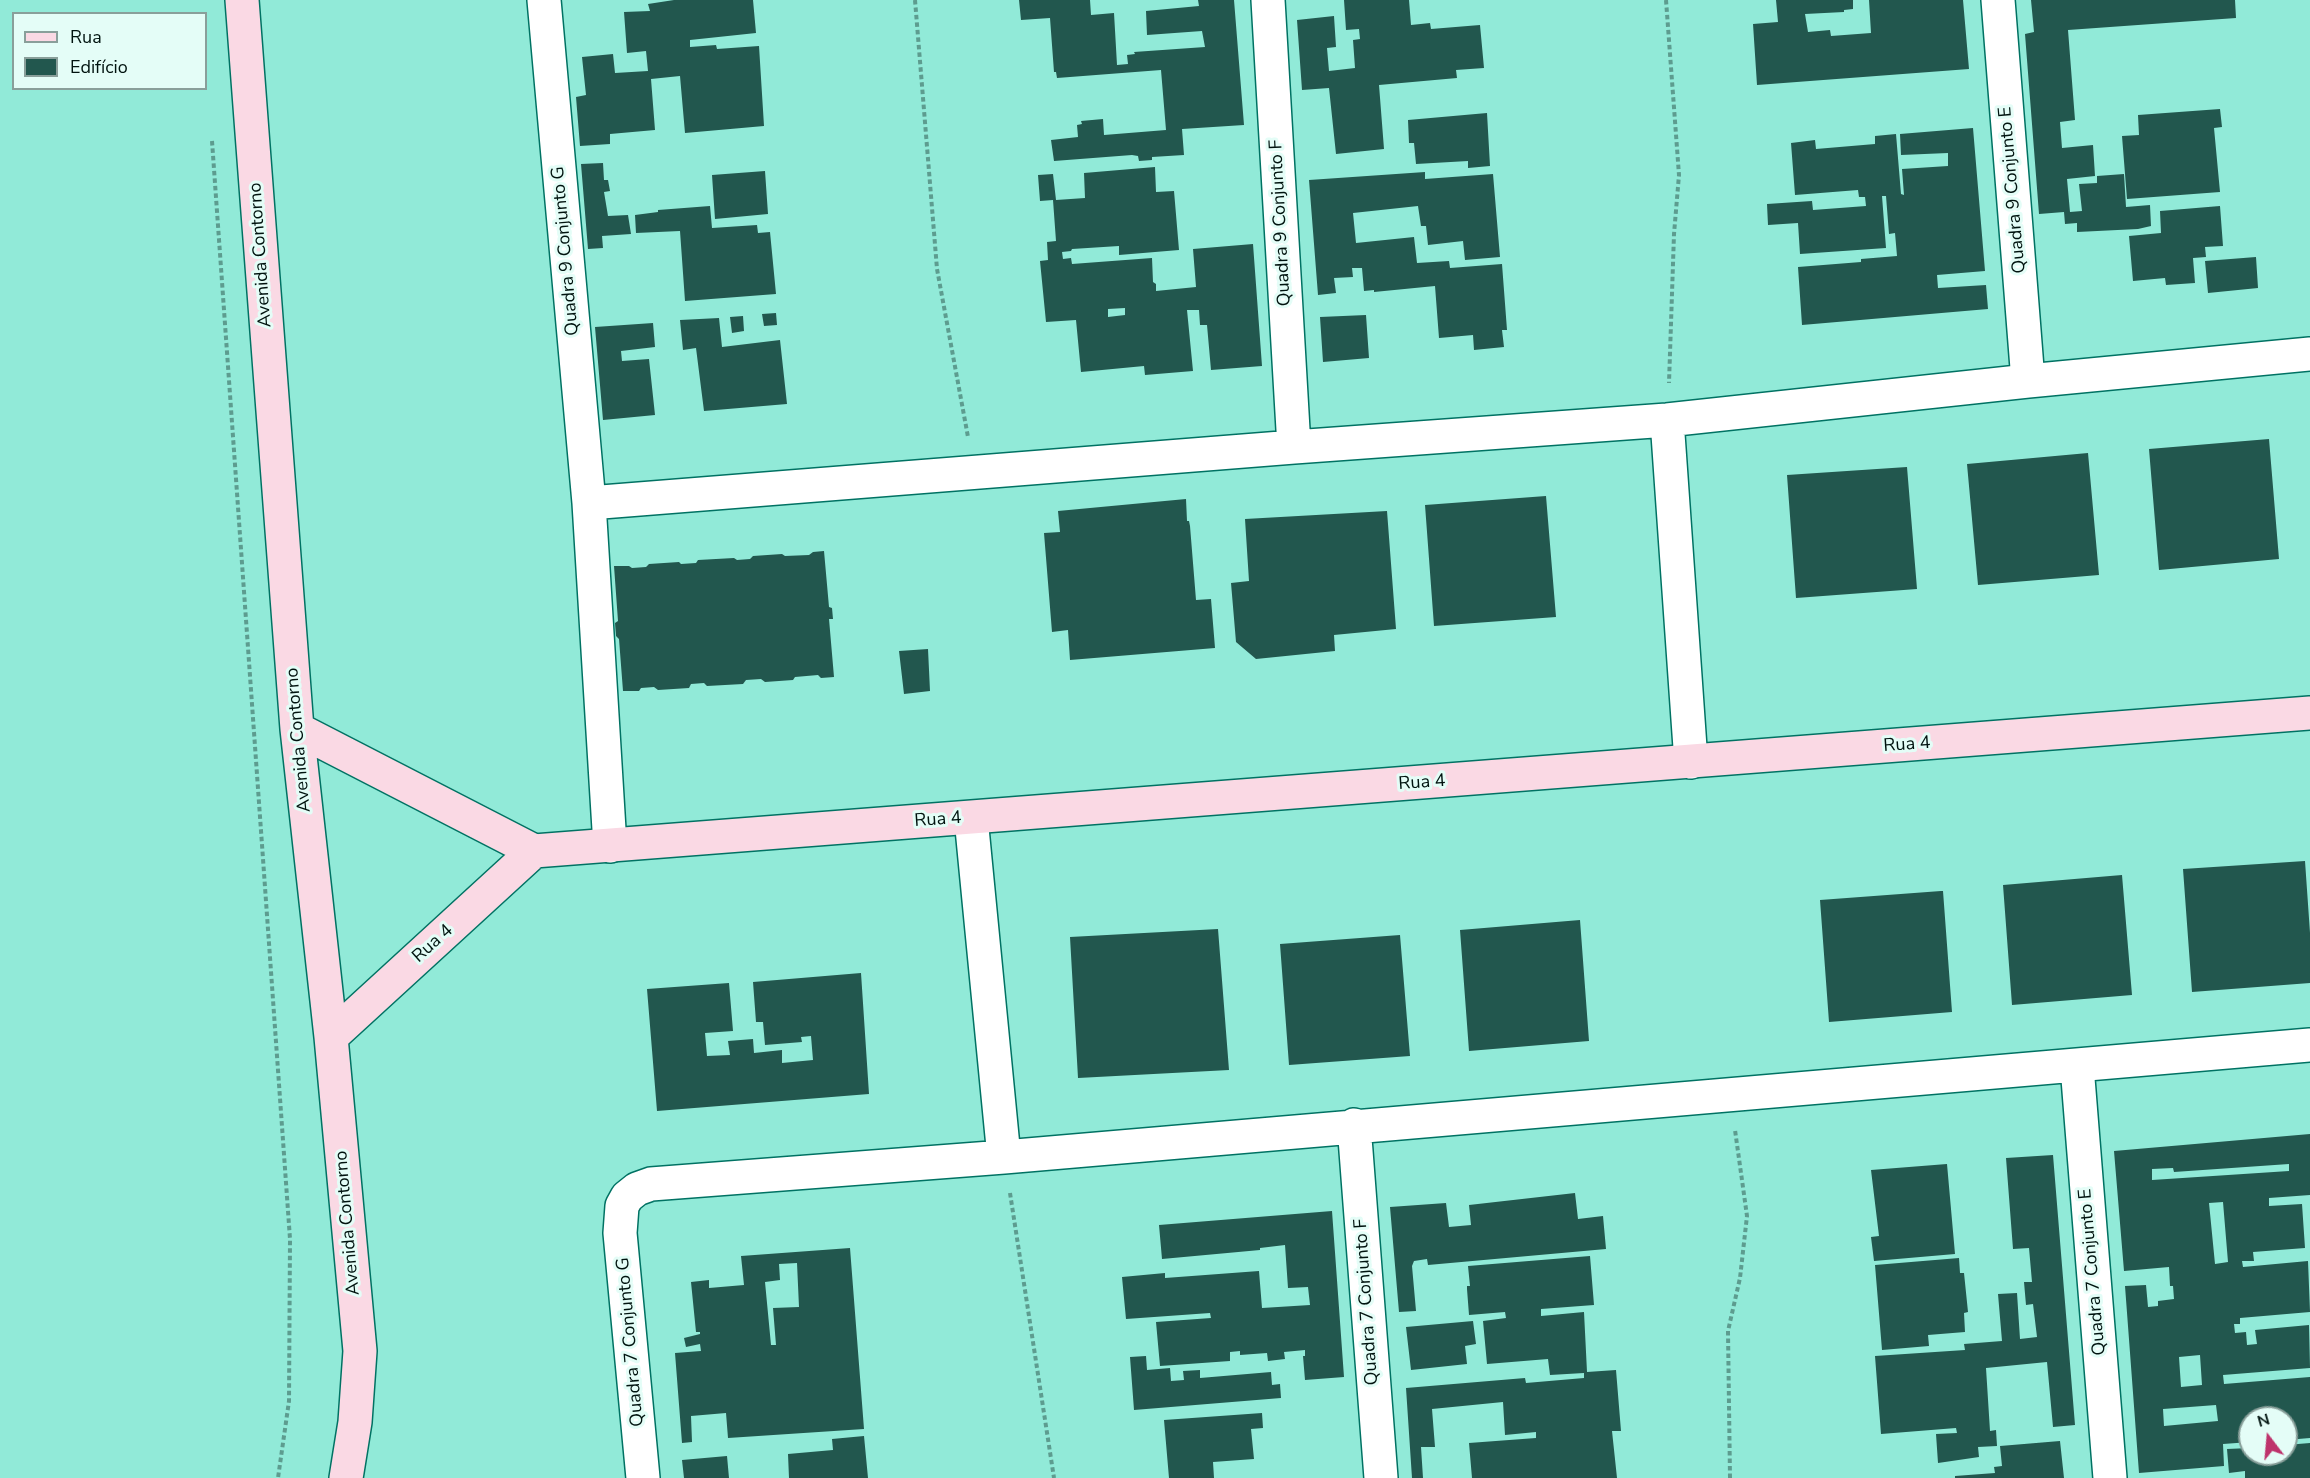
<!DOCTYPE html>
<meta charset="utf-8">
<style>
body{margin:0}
#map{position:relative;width:2310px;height:1478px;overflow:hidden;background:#91ead8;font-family:"Nunito Sans",sans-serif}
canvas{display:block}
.legend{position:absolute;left:12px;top:12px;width:195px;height:78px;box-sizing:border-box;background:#e4fdf7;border:2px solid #899f9a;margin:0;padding:8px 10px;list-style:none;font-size:18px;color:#00130f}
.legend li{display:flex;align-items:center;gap:12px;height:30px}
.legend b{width:30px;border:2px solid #899f9a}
.north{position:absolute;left:2238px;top:1406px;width:60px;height:60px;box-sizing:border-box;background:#e4fdf7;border:2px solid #899f9a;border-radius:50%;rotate:344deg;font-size:16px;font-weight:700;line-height:24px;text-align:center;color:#00130f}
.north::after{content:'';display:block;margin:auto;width:21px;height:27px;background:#be336c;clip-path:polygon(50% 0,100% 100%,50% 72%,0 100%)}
</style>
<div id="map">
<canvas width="2310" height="1478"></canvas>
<ul class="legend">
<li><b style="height:8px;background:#fad9e4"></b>Rua</li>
<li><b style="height:16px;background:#22574e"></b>Edifício</li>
</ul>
<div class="north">N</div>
</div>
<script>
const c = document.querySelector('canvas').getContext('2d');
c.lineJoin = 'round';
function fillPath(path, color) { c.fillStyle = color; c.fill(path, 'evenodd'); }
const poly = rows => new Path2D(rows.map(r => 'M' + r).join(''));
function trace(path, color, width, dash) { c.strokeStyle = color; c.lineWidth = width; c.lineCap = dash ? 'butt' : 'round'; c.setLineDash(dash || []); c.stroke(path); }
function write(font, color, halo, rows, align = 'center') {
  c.font = font + ' "Nunito Sans",sans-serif'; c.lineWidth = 6; c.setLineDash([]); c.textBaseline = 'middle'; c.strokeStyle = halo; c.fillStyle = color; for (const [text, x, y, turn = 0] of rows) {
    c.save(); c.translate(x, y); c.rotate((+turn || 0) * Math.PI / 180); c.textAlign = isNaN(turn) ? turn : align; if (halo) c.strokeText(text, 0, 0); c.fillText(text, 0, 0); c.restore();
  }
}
fillPath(poly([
 [674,0,753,0,756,33,690,40,690,47,716,45,717,49,759,46,764,126,685,133,680,76,651,79,655,130,610,134,610,144,580,146,576,97,586,95,582,57,613,54,615,73,648,71,646,51,627,53,624,12,650,11,648,4],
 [1019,0,1090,0,1091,15,1114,13,1117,65,1128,64,1127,55,1135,54,1134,52,1205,47,1202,31,1147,35,1146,11,1199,6,1198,0,1234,0,1244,125,1182,129,1184,155,1152,157,1152,160,1139,161,1138,156,1132,155,1054,161,1051,140,1078,137,1077,125,1082,124,1081,121,1103,119,1104,135,1166,130,1161,70,1057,78,1056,72,1054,72,1050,18,1021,20],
 [1344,0,1409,0,1411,25,1430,23,1431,29,1480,25,1484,68,1456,70,1457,78,1379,85,1384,149,1336,154,1329,88,1302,90,1297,20,1334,16,1336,47,1327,48,1329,71,1355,68,1353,40,1360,39,1359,29,1346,30],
 [1776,0,1853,0,1853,9,1844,10,1844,12,1805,14,1808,32,1830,30,1831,36,1871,33,1869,0,1963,0,1969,69,1757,85,1753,24,1778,22],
 [2031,0,2235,0,2236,18,2068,30,2075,120,2060,122,2062,148,2093,145,2095,176,2067,179,2070,212,2082,211,2079,184,2097,183,2097,176,2124,174,2126,207,2150,205,2151,226,2138,229,2077,232,2077,223,2065,224,2064,212,2039,214,2025,34,2034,32],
 [2220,109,2222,127,2214,128,2220,192,2127,199,2122,136,2139,135,2138,115],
 [1487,113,1490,166,1468,168,1468,161,1416,164,1414,143,1409,143,1408,120],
 [1973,128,1985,271,1937,275,1938,288,1986,285,1988,309,1802,325,1798,267,1861,262,1861,259,1897,256,1895,233,1889,234,1886,196,1882,196,1886,248,1800,254,1798,223,1768,225,1767,204,1812,201,1813,210,1866,206,1865,197,1859,197,1858,190,1795,195,1791,143,1815,140,1816,149,1875,144,1875,136,1896,134,1901,194,1904,195,1902,169,1948,166,1948,153,1901,155,1900,134],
 [603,163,604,180,608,180,610,191,604,192,608,216,628,215,631,234,602,236,603,248,588,249,581,164],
 [1155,167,1156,192,1174,191,1179,250,1119,255,1119,246,1072,249,1071,251,1062,252,1063,259,1071,258,1072,264,1152,258,1153,282,1156,284,1156,291,1196,287,1193,249,1253,244,1262,366,1211,370,1207,325,1200,325,1199,310,1187,310,1193,371,1145,375,1144,366,1081,372,1076,320,1046,322,1040,261,1048,260,1047,242,1056,241,1053,200,1040,201,1038,175,1053,174,1056,200,1085,198,1084,173],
 [1125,308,1125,315,1108,317,1108,309],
 [765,171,768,214,715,219,712,175],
 [1425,172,1425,179,1493,174,1500,257,1465,260,1463,241,1428,245,1426,226,1421,226,1418,206,1353,213,1356,243,1414,237,1417,263,1449,261,1450,268,1502,264,1507,330,1502,330,1504,347,1474,350,1473,335,1439,338,1435,286,1374,292,1374,290,1364,291,1362,268,1352,268,1353,277,1334,278,1336,293,1318,295,1309,180],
 [710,206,712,228,757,225,758,233,770,232,776,294,685,301,680,231,636,233,635,215,658,212,658,210],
 [2220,206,2223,246,2205,247,2206,257,2193,258,2195,283,2166,285,2165,278,2133,281,2129,236,2161,233,2160,211],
 [2256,257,2258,288,2208,293,2205,261],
 [776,313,777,325,764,326,762,314],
 [1366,315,1369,358,1323,362,1320,317],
 [743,316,744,331,732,333,730,317],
 [719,318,722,347,780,340,787,404,704,411,696,348,683,350,680,320],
 [653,323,655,347,621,351,622,361,649,359,655,415,603,420,595,327],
 [2269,439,2279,559,2159,570,2149,449],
 [2088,453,2099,575,1978,585,1967,464],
 [1907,467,1917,589,1796,598,1787,475],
 [1546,496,1556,617,1434,626,1425,505],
 [1186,499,1187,521,1189,521,1190,526,1196,600,1211,599,1215,648,1070,660,1068,630,1052,632,1044,533,1060,532,1058,511],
 [1387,511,1396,629,1334,635,1335,651,1256,659,1236,642,1231,583,1249,581,1245,519],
 [824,551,829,607,832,608,833,619,829,619,834,677,821,678,818,675,795,677,793,680,765,682,761,679,746,680,743,684,707,686,704,683,691,684,689,688,658,690,654,687,641,688,639,691,623,691,619,639,616,636,615,623,618,621,614,566,629,566,632,568,646,567,649,564,679,562,681,564,696,563,698,560,734,558,737,560,750,559,753,556,782,554,785,556,809,555,813,552],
 [928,649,930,691,904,694,899,651],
 [2305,861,2310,933,2310,983,2192,992,2183,869],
 [2122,875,2132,995,2012,1005,2003,885],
 [1941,891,1943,891,1952,1012,1829,1022,1820,900],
 [1580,920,1589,1041,1469,1051,1460,930],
 [1218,929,1229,1070,1078,1078,1070,937],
 [1400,935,1410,1056,1289,1065,1280,944],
 [861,973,869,1094,657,1111,647,989,729,983,733,1031,705,1033,707,1056,730,1055,728,1041,753,1039,754,1053,782,1050,782,1063,813,1060,811,1036,801,1037,802,1042,765,1045,763,1022,756,1022,753,982],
 [2310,1134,2310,1195,2269,1198,2269,1206,2302,1204,2305,1248,2253,1252,2254,1261,2242,1261,2243,1267,2308,1261,2310,1312,2240,1318,2240,1324,2234,1324,2235,1333,2246,1332,2247,1345,2257,1344,2255,1330,2309,1325,2310,1368,2223,1375,2224,1384,2310,1377,2310,1438,2286,1440,2286,1418,2250,1418,2250,1442,2223,1444,2224,1466,2139,1473,2125,1286,2146,1285,2148,1307,2158,1306,2158,1301,2174,1299,2173,1286,2170,1286,2169,1267,2124,1271,2114,1151],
 [2289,1164,2289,1171,2152,1180,2152,1169,2173,1168,2174,1172],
 [2223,1202,2228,1262,2215,1264,2209,1203],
 [2200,1355,2202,1385,2181,1387,2179,1357],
 [2216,1405,2218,1421,2164,1426,2163,1409],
 [2053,1155,2075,1425,2053,1427,2047,1362,1986,1368,1990,1431,1996,1430,1997,1446,1978,1447,1979,1457,1938,1463,1936,1434,1957,1433,1956,1428,1881,1434,1875,1356,1965,1350,1964,1344,2002,1341,1998,1294,2017,1293,2020,1339,2037,1337,2033,1304,2026,1305,2024,1282,2032,1282,2029,1248,2013,1249,2006,1158],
 [1947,1164,1955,1254,1874,1261,1871,1237,1879,1236,1871,1170],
 [1575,1193,1578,1219,1603,1216,1606,1249,1428,1265,1427,1259,1414,1261,1412,1266,1416,1311,1399,1312,1390,1207,1446,1203,1449,1227,1471,1225,1469,1205],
 [1332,1211,1344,1377,1305,1380,1303,1356,1305,1356,1305,1350,1284,1352,1285,1359,1268,1361,1267,1353,1240,1355,1240,1351,1230,1352,1230,1361,1160,1366,1156,1322,1211,1318,1210,1313,1126,1319,1122,1277,1165,1273,1165,1278,1259,1271,1262,1308,1310,1305,1308,1287,1288,1288,1285,1245,1260,1248,1260,1250,1162,1259,1159,1225],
 [850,1248,864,1429,728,1438,726,1413,691,1416,692,1442,682,1443,675,1353,701,1351,700,1344,686,1347,684,1338,700,1334,700,1332,696,1332,691,1282,709,1280,709,1288,744,1285,741,1256],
 [797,1263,799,1307,773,1308,776,1345,771,1345,765,1282,780,1280,779,1264],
 [1590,1256,1594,1305,1541,1309,1541,1316,1584,1312,1587,1372,1616,1370,1621,1431,1612,1431,1617,1478,1472,1478,1469,1443,1536,1438,1536,1432,1505,1435,1503,1402,1432,1409,1435,1447,1421,1447,1423,1478,1412,1478,1406,1388,1525,1378,1526,1383,1584,1378,1584,1373,1550,1375,1548,1359,1487,1364,1483,1321,1506,1318,1505,1312,1469,1315,1467,1289,1467,1286,1470,1286,1468,1266],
 [1959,1258,1960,1273,1964,1273,1968,1312,1964,1313,1965,1332,1928,1335,1929,1346,1882,1350,1875,1265],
 [1473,1321,1476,1344,1465,1346,1467,1364,1411,1370,1406,1327],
 [1146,1356,1147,1370,1170,1368,1171,1381,1184,1380,1183,1371,1200,1370,1200,1378,1271,1372,1272,1385,1280,1384,1281,1398,1134,1410,1130,1357],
 [1262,1413,1263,1428,1251,1429,1254,1459,1213,1462,1214,1478,1169,1478,1164,1420],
 [864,1436,868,1478,789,1478,788,1454,833,1450,832,1439],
 [2060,1441,2064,1478,1955,1478,1955,1476,1995,1473,1994,1467,2002,1466,2000,1446],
 [2310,1443,2310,1478,2245,1478,2245,1471,2229,1473,2227,1449,2250,1448,2250,1454,2286,1454,2286,1445],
 [727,1456,729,1478,684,1478,682,1460]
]), '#22574e');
const street = poly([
 [544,0,589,503,610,846],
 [1268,0,1294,447],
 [1998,0,2028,381],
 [1667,420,1691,762],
 [589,503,1294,447,1667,420,2028,381,2310,354],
 [971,818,1004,1157],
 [2077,1066,2110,1478],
 [1354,1125,1381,1478],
 [643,1478,620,1233,622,1206,627,1197,637,1189,651,1184,1004,1157,2310,1045]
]);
const secondary = poly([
 [242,0,297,729,331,1037,360,1351,355,1422,346,1478],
 [297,729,534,851,2310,713],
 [331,1037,534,851]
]);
trace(street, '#007263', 36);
trace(secondary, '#007263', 36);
trace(poly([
 [915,0,937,269,968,437],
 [1666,0,1679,175,1674,234,1669,383],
 [212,141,290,1239,289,1401,278,1478],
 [1010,1193,1054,1478],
 [1730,1478,1728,1331,1740,1278,1747,1216,1735,1130]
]), '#5d9c8f', 4, [4.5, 3]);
trace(street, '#fff', 33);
trace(secondary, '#fad9e4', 33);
write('18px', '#00130f', '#e4fdf7', [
 ["Quadra 9 Conjunto E",2013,190,-95],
 ["Quadra 9 Conjunto F",1281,223,-93],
 ["Quadra 9 Conjunto G",566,251,-95],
 ["Avenida Contorno",261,255,-94],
 ["Avenida Contorno",299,740,-95],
 ["Rua 4",1907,745,-4],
 ["Rua 4",1422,783,-4],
 ["Rua 4",938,820,-4],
 ["Rua 4",433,944,-42],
 ["Avenida Contorno",348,1223,-95],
 ["Quadra 7 Conjunto E",2093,1272,-95],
 ["Quadra 7 Conjunto F",1367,1302,-94],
 ["Quadra 7 Conjunto G",631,1342,-95]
]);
</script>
